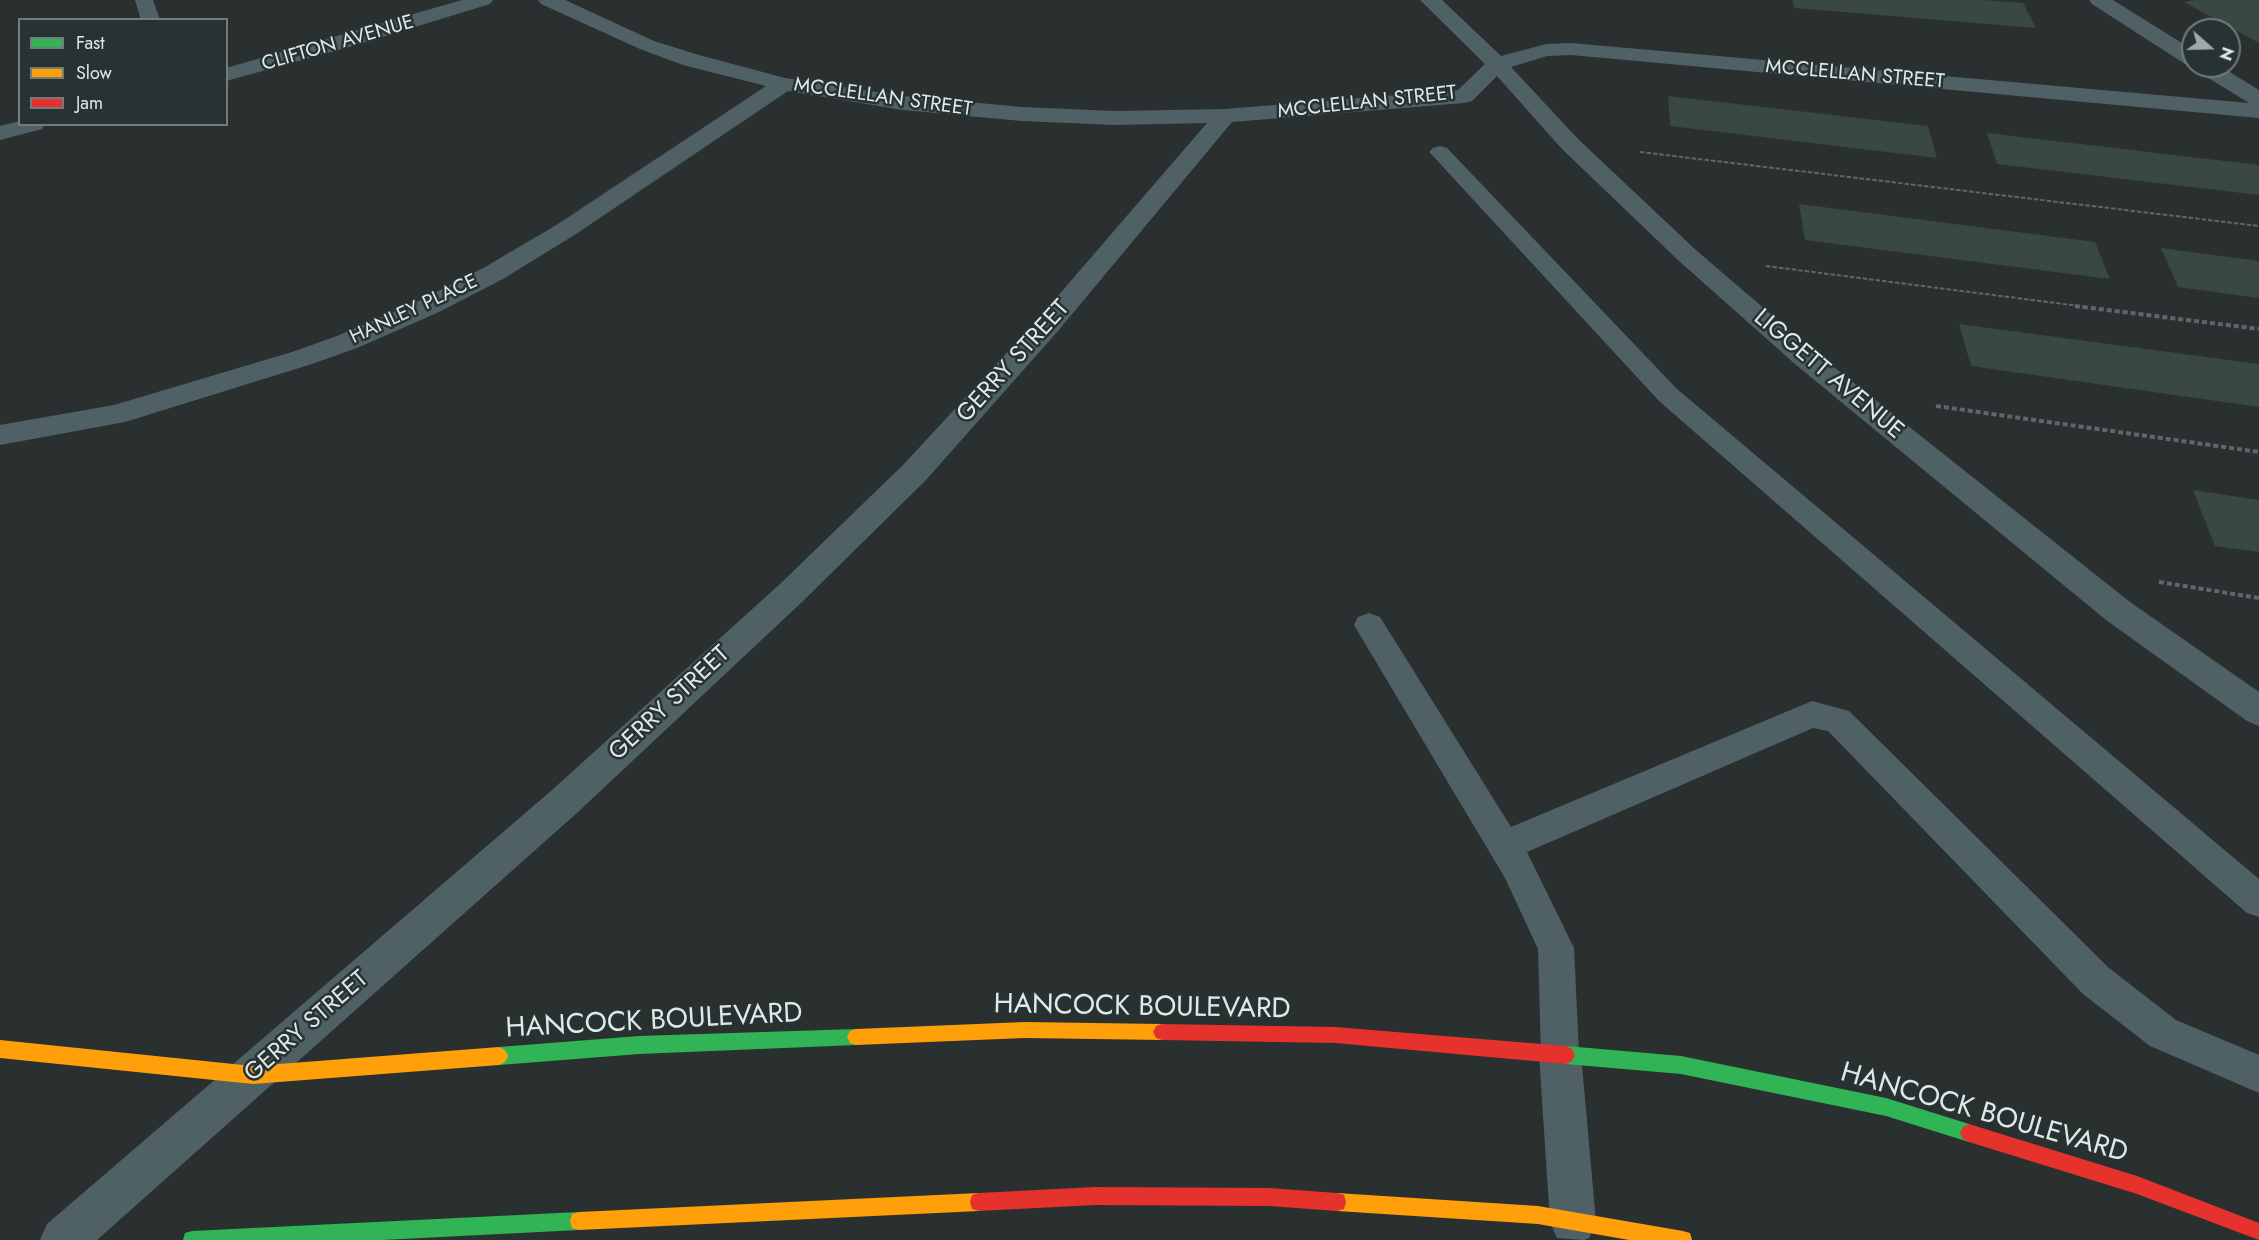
<!DOCTYPE html>
<style>
body{margin:0}
#map{position:relative;width:2259px;height:1240px;overflow:hidden;background:#2a3030;font-family:Jost,sans-serif}
canvas{display:block}
.legend{position:absolute;left:18px;top:18px;width:210px;height:108px;box-sizing:border-box;background:#273332;border:2px solid #717c7b;margin:0;padding:8px 10px;list-style:none;font-size:18px;color:#e1e9e8}
.legend li{display:flex;align-items:center;gap:12px;height:30px}
.legend b{width:30px;border:2px solid #717c7b}
.north{position:absolute;left:2181px;top:18px;width:60px;height:60px;box-sizing:border-box;background:#273332;border:2px solid #717c7b;border-radius:50%;rotate:110deg;font-size:16px;font-weight:700;line-height:24px;text-align:center;color:#e1e9e8}
.north::after{content:'';display:block;margin:auto;width:21px;height:27px;background:#a1a8a8;clip-path:polygon(50% 0,100% 100%,50% 72%,0 100%)}
</style>
<div id="map">
<canvas width="2259" height="1240"></canvas>
<ul class="legend">
<li><b style="height:8px;background:#30b455"></b>Fast</li>
<li><b style="height:8px;background:#ff9f0a"></b>Slow</li>
<li><b style="height:8px;background:#e5322d"></b>Jam</li>
</ul>
<div class="north">N</div>
</div>
<script>
const c = document.querySelector('canvas').getContext('2d');
c.lineJoin = 'round';
function fillPath(path, color) { c.fillStyle = color; c.fill(path, 'evenodd'); }
const poly = rows => new Path2D(rows.map(r => 'M' + r).join(''));
function trace(path, color, width, dash) { c.strokeStyle = color; c.lineWidth = width; c.lineCap = dash ? 'butt' : 'round'; c.setLineDash(dash || []); c.stroke(path); }
function write(font, color, halo, rows, align = 'center') {
  c.font = font + ' Jost,sans-serif'; c.lineWidth = 5; c.setLineDash([]); c.textBaseline = 'middle'; c.strokeStyle = halo; c.fillStyle = color; for (const [text, x, y, turn = 0] of rows) {
    c.save(); c.translate(x, y); c.rotate((+turn || 0) * Math.PI / 180); c.textAlign = isNaN(turn) ? turn : align; if (halo) c.strokeText(text, 0, 0); c.fillText(text, 0, 0); c.restore();
  }
}
fillPath(poly([
 [1792,0,1983,0,2023,3,2036,28,1795,8],
 [2195,0,2259,0,2259,43,2184,2],
 [1668,96,1928,126,1937,158,1670,126],
 [1987,133,2259,165,2259,195,1997,164],
 [1799,204,2095,242,2110,279,1805,240],
 [2161,248,2259,261,2259,298,2178,287],
 [1959,324,2259,364,2259,407,1971,366],
 [2193,490,2259,500,2259,552,2215,546]
]), '#394843');
trace(poly([
 [1640,152,2259,226],
 [1766,266,2087,307]
]), '#5c686a', 2, [4.5, 2]);
trace(poly([
 [2075,306,2259,329],
 [1936,406,2259,452],
 [2159,582,2259,598]
]), '#5c686a', 4, [5, 3]);
fillPath(poly([
 [135,0,153,0,160,20,141,20,135,0],
 [1440,146,1447,148,1677,389,2259,879,2259,917,2247,913,1659,401,1433,156,1429,152,1433,148,1440,146],
 [1369,613,1380,617,1511,827,1812,701,1849,711,2109,968,2176,1020,2259,1055,2259,1093,2150,1046,2083,994,1828,731,1813,728,1527,852,1574,948,1579,1054,1574,1068,1560,1073,1546,1068,1541,1054,1538,949,1505,878,1354,625,1358,617,1369,613]
]), '#506166');
fillPath(poly([
 [462,0,493,0,490,4,346,48,226,81,226,68,462,0],
 [538,0,565,0,654,41,699,55,785,78,903,96,1022,107,1115,111,1225,109,1458,90,1485,64,1420,0,1442,0,1501,56,1546,44,1571,43,2249,103,2197,71,2194,66,2220,66,2259,90,2259,118,1571,55,1547,56,1511,67,1578,139,1697,251,1815,352,2130,602,2259,692,2259,726,2247,721,2106,620,1795,364,1679,261,1562,149,1497,76,1472,101,1464,103,1232,122,1058,331,926,480,802,602,578,812,97,1240,40,1240,47,1224,552,790,780,584,904,464,1038,319,1207,123,1115,125,1022,121,903,110,788,91,576,234,503,279,439,312,357,348,312,364,125,422,0,445,0,425,114,405,292,352,337,336,421,300,485,267,558,224,766,86,683,65,640,49,541,4,538,0],
 [2089,0,2113,0,2193,50,2193,65,2185,64,2092,4,2089,0],
 [20,121,20,124,45,124,42,129,0,140,0,126,20,121],
 [1560,1033,1575,1039,1581,1054,1596,1222,1589,1238,1584,1240,1557,1238,1550,1222,1539,1054,1545,1039,1560,1033]
]), '#506166');
fillPath(poly([
 [856,1029,862,1031,865,1037,862,1043,856,1045,639,1054,499,1065,493,1062,490,1056,493,1050,499,1047,639,1036,856,1029],
 [1566,1046,1681,1056,1886,1098,1969,1124,1975,1127,1978,1133,1975,1139,1969,1142,1886,1116,1681,1074,1566,1064,1560,1061,1557,1055,1560,1049,1566,1046],
 [579,1212,586,1214,588,1221,586,1228,579,1230,382,1240,183,1240,185,1233,192,1231,579,1212]
]), '#30b455');
fillPath(poly([
 [1025,1022,1162,1024,1168,1026,1171,1032,1168,1038,1162,1040,1025,1038,856,1045,850,1043,847,1037,850,1031,856,1029,1025,1022],
 [0,1040,253,1066,499,1047,505,1050,508,1056,505,1062,499,1065,253,1084,0,1058,0,1040],
 [979,1193,986,1195,988,1202,986,1209,979,1211,579,1230,572,1228,570,1221,572,1214,579,1212,979,1193],
 [1337,1193,1538,1206,1683,1231,1690,1233,1692,1240,1629,1240,1538,1224,1337,1211,1330,1209,1328,1202,1330,1195,1337,1193]
]), '#ff9f0a');
fillPath(poly([
 [1162,1024,1335,1027,1566,1046,1572,1049,1575,1055,1572,1061,1566,1064,1335,1043,1162,1040,1156,1038,1153,1032,1156,1026,1162,1024],
 [1969,1124,2137,1176,2259,1223,2259,1240,2137,1194,1969,1142,1963,1139,1960,1133,1963,1127,1969,1124],
 [1095,1187,1269,1188,1337,1193,1344,1195,1346,1202,1344,1209,1337,1211,1269,1206,1095,1205,979,1211,972,1209,970,1202,972,1195,979,1193,1095,1187]
]), '#e5322d');
write('20px', '#e1e9e8', '#273332', [
 ["CLIFTON AVENUE",338,44,-16],
 ["MCCLELLAN STREET",1855,75,5],
 ["MCCLELLAN STREET",883,98,8],
 ["MCCLELLAN STREET",1367,103,-6],
 ["HANLEY PLACE",414,310,-25]
]);
write('24px', '#e1e9e8', '#273332', [
 ["GERRY STREET",1014,362,-48],
 ["LIGGETT AVENUE",1828,375,40],
 ["GERRY STREET",670,704,-43],
 ["GERRY STREET",307,1027,-41]
]);
write('28px', '#e1e9e8', '#273332', [
 ["HANCOCK BOULEVARD",1142,1008,1],
 ["HANCOCK BOULEVARD",654,1022,-3],
 ["HANCOCK BOULEVARD",1984,1114,16]
]);
</script>
